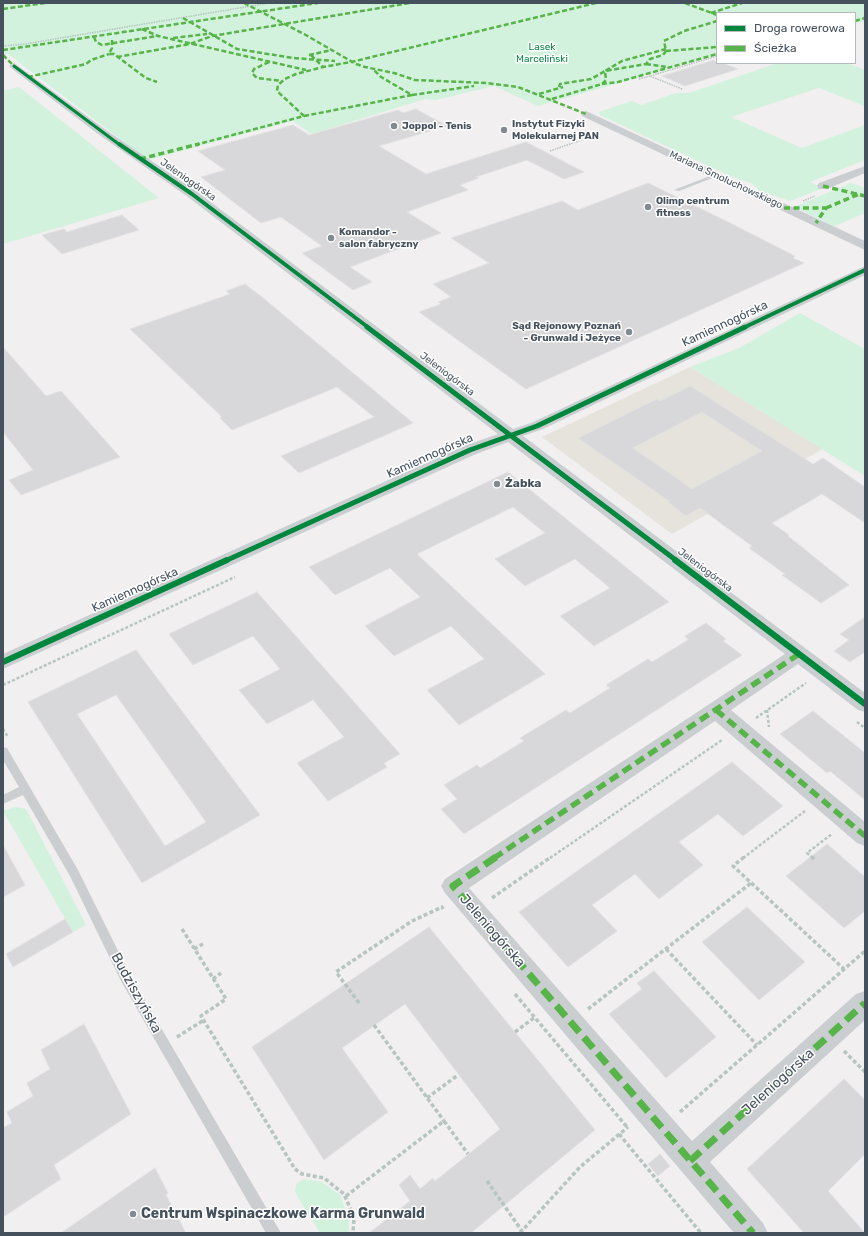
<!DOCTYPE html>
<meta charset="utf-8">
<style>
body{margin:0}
#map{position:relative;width:868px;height:1236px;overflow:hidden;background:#f1efef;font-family:Rubik,sans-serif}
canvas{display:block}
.frame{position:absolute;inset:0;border:4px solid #45525e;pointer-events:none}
.legend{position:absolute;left:716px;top:12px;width:140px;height:52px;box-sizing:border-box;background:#fff;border:1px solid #b5babf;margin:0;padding:5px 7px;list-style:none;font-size:12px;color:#45525e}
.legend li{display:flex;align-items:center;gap:8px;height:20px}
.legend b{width:20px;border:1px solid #b5babf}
</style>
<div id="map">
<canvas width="868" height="1236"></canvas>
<div class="frame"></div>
<ul class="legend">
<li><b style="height:5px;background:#00873e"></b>Droga rowerowa</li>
<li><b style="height:5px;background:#57b448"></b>Ścieżka</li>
</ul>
</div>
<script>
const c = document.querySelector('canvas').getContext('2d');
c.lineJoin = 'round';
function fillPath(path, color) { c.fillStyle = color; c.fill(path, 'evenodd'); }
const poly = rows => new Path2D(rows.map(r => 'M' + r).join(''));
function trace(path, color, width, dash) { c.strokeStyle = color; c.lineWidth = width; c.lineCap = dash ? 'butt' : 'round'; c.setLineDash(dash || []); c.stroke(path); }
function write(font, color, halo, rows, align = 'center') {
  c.font = font + ' Rubik,sans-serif'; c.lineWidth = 3; c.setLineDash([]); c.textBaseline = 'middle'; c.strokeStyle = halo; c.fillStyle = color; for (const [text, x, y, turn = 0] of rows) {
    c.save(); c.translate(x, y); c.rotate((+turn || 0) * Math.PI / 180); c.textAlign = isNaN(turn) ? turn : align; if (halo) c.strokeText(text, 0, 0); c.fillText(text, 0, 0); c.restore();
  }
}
fillPath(poly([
 [690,367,823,449,672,534,542,437]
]), '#e6e3dc');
fillPath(poly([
 [3,3,865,3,865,21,855,24,855,13,717,13,717,55,538,106,494,86,436,100,425,99,312,134,293,121,148,160,8,54,3,54],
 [778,63,846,63,865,70,865,106,819,88,731,117,802,148,865,125,865,160,810,182,823,188,790,201,758,190,757,187,751,183,730,176,600,115,599,112,632,101,641,105,676,93,689,93],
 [19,87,159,198,3,244,3,91],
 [851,183,865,188,865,213,835,226,840,229,794,207],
 [800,313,865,349,865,476,690,367,739,348],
 [15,807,26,809,86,925,73,932,3,811],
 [304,1179,322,1182,340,1195,349,1220,349,1233,320,1233,296,1194,295,1190,297,1183]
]), '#d2f2dd');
const building = poly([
 [714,60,717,63,722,63,738,69,685,86,662,76,714,60],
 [416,109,447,126,379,146,426,174,526,142,584,172,564,179,527,160,476,177,479,178,460,185,468,190,407,212,441,233,350,267,372,282,353,290,302,253,322,246,281,217,261,223,201,177,225,170,198,151,293,125,309,135,398,110,403,113,416,109],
 [648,183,726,221,795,256,793,258,804,263,526,389,419,312,441,304,438,302,451,297,433,284,489,263,451,238,562,201,578,210,648,183],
 [122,215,139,230,62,254,42,235,64,229,67,232,122,215],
 [245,284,262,297,413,423,299,473,281,456,374,417,337,387,232,430,220,418,222,417,130,329,230,294,226,291,245,284],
 [3,347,46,396,61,391,120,457,21,495,9,480,33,470,3,432,3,347],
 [690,386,813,464,823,458,865,487,865,523,822,494,772,523,789,535,788,536,849,585,821,603,782,575,785,574,749,548,752,546,700,508,686,516,668,502,669,501,578,438,657,399,660,401,690,386],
 [702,412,762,451,692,489,633,448,702,412],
 [508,472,669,602,594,646,560,616,610,588,575,559,525,586,495,559,545,533,513,507,417,554,545,674,459,725,427,690,484,659,451,626,394,656,365,626,420,597,390,568,335,595,309,567,508,472],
 [257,592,400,754,384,763,387,767,328,801,297,763,344,737,313,700,267,724,239,690,280,669,253,636,193,665,169,634,257,592],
 [865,617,865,652,850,662,834,651,849,640,840,634,865,617],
 [706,623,726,639,723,641,742,655,464,834,441,809,457,799,444,785,477,765,480,768,524,741,520,738,566,710,570,713,610,688,606,685,648,659,652,662,688,640,685,636,706,623],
 [136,650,260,815,142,883,28,702,136,650],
 [116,695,206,822,165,846,77,714,116,695],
 [813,711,865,753,865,800,830,771,827,773,780,734,813,711],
 [732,762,783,806,743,836,718,814,679,842,703,865,659,899,635,874,592,905,617,931,568,967,519,912,732,762],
 [827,844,865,877,865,911,844,928,786,876,827,844],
 [3,845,25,885,3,897,3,845],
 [747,907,805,962,759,1000,702,942,747,907],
 [65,919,73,932,13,967,6,954,65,919],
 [429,927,595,1130,471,1233,369,1233,410,1201,399,1185,410,1175,420,1189,433,1178,435,1181,500,1129,405,1004,342,1048,388,1112,324,1160,252,1047,429,927],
 [654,971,716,1037,666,1078,609,1014,642,989,637,983,654,971],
 [84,1024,131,1114,54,1165,61,1179,3,1217,3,1128,12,1123,7,1112,33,1096,27,1083,50,1069,41,1050,84,1024],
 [844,1079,865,1100,865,1154,828,1191,865,1233,804,1233,747,1169,844,1079],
 [660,1154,670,1166,658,1176,648,1164,660,1154],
 [155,1168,168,1193,166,1195,186,1233,61,1233,155,1168]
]);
fillPath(building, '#d8d7d9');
trace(building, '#e2e1e2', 1);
trace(poly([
 [3,46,25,44,269,3],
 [762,63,764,64],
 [639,79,650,76],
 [682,89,650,76,717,56],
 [550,151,596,135],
 [803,201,815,196]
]), '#b7c5c0', 1.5, [1.5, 1]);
trace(poly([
 [3,685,235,577],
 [767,710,769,727],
 [756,718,806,683],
 [857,722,865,728],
 [3,729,8,737],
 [550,858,722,740],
 [743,858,805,811],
 [813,858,807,853,832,834]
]), '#b7c5c0', 2.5, [3, 2]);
trace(poly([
 [744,857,733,866,844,969],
 [812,857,814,859],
 [492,898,551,857],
 [182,929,226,999,201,1016,295,1169,302,1174,324,1178,344,1194,354,1217,353,1233],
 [194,949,203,944],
 [666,949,757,1045],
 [213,979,221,973],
 [515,994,627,1127],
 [359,1003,336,972,412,921,442,907,443,909],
 [588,1009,751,883],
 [374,1025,444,1121],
 [515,1032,535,1017],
 [177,1037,204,1020],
 [844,1051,865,1072],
 [427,1098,458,1075],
 [680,1112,865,951],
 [619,1134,701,1233],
 [487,1181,522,1231],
 [346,1196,444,1121,468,1154],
 [520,1233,580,1167,628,1127]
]), '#b7c5c0', 3.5, [4, 2.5]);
fillPath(poly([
 [715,174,720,175,679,191,674,190,715,174],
 [3,747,7,748,78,870,129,973,281,1233,266,1233,121,981,70,876,23,795,3,804,3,795,19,787,3,760,3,747]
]), '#cbced1');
fillPath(poly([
 [14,63,106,130,196,191,513,429,531,423,865,266,865,275,543,429,523,436,865,693,865,712,858,710,798,664,731,710,865,822,865,846,857,843,715,721,469,888,692,1141,856,994,865,991,865,1020,710,1162,763,1223,768,1233,734,1233,445,893,441,886,445,879,785,654,508,442,476,454,3,669,3,654,464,446,498,434,188,197,98,134,11,68,9,66,14,63],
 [586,111,865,241,865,250,582,116,581,114,582,112,586,111],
 [865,166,865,173,827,189,819,189,817,186,819,183,865,166]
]), '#cbced1');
trace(poly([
 [244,3,304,34,356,64,365,67,394,73,415,80,486,83,518,87,586,114],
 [685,3,717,15],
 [3,9,45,3],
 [711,13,742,3],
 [183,18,237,49,293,58,335,61],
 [855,21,865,18],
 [142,29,158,36,306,70],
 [94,37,96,42,102,45,157,36],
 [173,38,207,34],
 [112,40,112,48,109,54,114,54,146,78,157,82],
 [3,50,318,3],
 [666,51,717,47],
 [3,55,14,66],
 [309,55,332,50],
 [311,55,323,67,351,62,596,3],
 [117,57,190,44,212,36,410,3],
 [269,62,254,69,252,73,257,78,282,81],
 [646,64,667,67],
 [28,77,86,64,91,60,109,54],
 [602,84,618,82,717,54],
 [559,87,560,84,591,79,605,71,646,64,650,59,663,55,666,51,664,41,684,31,717,21],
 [539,94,563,87],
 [412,95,474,86],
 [552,99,602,84,606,80,605,71,622,61,666,49],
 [304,116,412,95,381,77,373,69],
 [195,145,304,116,277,91,278,85,285,79,296,74,323,67]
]), '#57b448', 2.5, [5, 2.5]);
trace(poly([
 [140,159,199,144],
 [823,186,865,196],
 [784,208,826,208,816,223],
 [826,208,859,194]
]), '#57b448', 3.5, [6, 3.5]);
trace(poly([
 [716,710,865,836],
 [494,858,799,654]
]), '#57b448', 5.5, [10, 5.5]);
trace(poly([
 [496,857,453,886,753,1233],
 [690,1161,865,1003]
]), '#57b448', 7, [14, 7]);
trace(poly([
 [14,66,120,145]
]), '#00873e', 3);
trace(poly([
 [119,144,192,194,369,328],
 [743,328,865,270]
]), '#00873e', 4);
trace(poly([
 [367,327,677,561],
 [225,561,470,450,537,426,745,327]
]), '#00873e', 5);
trace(poly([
 [675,560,865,704],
 [3,662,227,560]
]), '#00873e', 6);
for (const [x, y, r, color] of [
 [394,126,4,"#818991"],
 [504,130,4,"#818991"],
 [648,207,4,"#818991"],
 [331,238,4,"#818991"],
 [629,332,4,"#818991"],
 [497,484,4,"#818991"],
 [133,1214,4,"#818991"]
]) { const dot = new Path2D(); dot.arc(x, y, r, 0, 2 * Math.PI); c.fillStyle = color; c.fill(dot); trace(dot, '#fff', 1.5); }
write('10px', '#0d884a', '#fff', [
 ["Lasek",542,47],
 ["Marceliński",542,59]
]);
write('bold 10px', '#45525e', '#fff', [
 ["Instytut Fizyki",512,124],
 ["Molekularnej PAN",512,136],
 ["Joppol - Tenis",402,126],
 ["Olimp centrum",656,201],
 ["fitness",656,213],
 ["Komandor -",339,232],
 ["salon fabryczny",339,244],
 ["Sąd Rejonowy Poznań",621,326,"right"],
 ["- Grunwald i Jeżyce",621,338,"right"]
], 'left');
write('10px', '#45525e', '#fff', [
 ["Jeleniogórska",188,180,35],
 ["Mariana Smoluchowskiego",726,180,25],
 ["Jeleniogórska",447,374,37],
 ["Jeleniogórska",705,570,37]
]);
write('12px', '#45525e', '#fff', [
 ["Kamiennogórska",725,324,-25],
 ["Kamiennogórska",430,456,-24],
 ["Kamiennogórska",135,590,-24]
]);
write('bold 12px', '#45525e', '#fff', [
 ["Żabka",505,484]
], 'left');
write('14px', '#45525e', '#fff', [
 ["Jeleniogórska",492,931,49],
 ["Budziszyńska",136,993,61],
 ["Jeleniogórska",778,1082,-42]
]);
write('bold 14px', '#45525e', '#fff', [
 ["Centrum Wspinaczkowe Karma Grunwald",141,1214]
], 'left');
</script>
